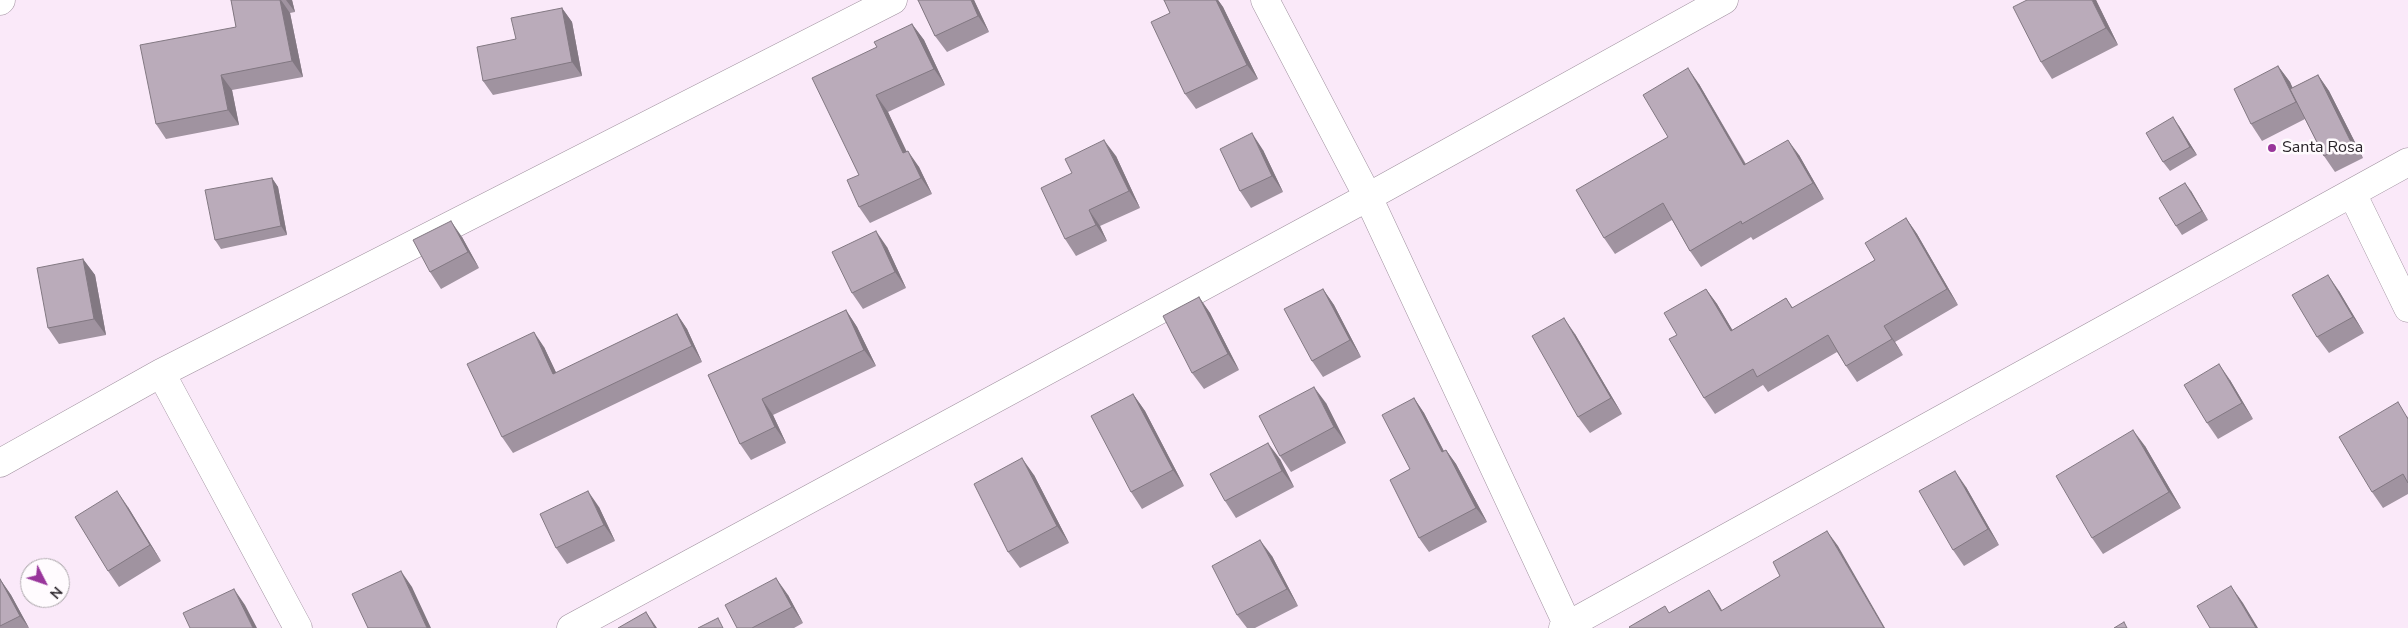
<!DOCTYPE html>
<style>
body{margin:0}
#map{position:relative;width:2408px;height:628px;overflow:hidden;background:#fae9f9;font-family:"Nunito Sans",sans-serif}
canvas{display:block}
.north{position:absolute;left:20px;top:558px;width:50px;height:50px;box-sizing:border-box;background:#fffbfe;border:1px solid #aaa5a9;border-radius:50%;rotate:131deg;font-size:14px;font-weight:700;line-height:20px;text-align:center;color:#2a242a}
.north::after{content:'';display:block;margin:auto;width:18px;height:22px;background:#99359b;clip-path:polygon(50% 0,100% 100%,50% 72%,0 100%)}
</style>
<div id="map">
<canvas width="2408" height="628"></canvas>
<div class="north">N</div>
</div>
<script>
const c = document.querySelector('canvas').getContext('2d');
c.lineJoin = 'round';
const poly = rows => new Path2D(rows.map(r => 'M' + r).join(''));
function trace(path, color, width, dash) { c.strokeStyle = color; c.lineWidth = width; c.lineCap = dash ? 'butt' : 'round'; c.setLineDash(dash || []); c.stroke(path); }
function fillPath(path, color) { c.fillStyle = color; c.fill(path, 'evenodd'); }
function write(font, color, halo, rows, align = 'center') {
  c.font = font + ' "Nunito Sans",sans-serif'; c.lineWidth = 5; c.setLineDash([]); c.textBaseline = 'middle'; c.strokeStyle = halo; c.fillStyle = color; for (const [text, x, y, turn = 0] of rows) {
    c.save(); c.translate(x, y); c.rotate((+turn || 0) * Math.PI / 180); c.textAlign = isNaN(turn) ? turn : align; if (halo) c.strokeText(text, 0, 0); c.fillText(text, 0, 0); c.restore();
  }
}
const minor = poly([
 [1265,0,1368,197,1569,628],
 [0,1,1,0],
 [2352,193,2408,308],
 [161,373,298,628],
 [0,463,161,373,893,0],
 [571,628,1368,197,1724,0],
 [1563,628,2408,162]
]);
trace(minor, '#9f909e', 29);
trace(minor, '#fff', 28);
fillPath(poly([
 [231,0,292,0,295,12,290,13,303,77,232,90,239,125,166,139,156,124,236,27],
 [918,0,974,0,989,32,947,52,935,36],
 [1164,0,1218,0,1223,7,1258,79,1196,109,1185,94,1170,13],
 [2096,0,2118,45,2052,79,2041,62],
 [562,8,572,22,582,76,493,95,483,81,516,39],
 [912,24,924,40,945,85,888,112,906,152,919,167,932,194,870,223,859,207,877,47],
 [2278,66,2290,82,2292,88,2318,75,2329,91,2363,158,2335,172,2324,156,2305,119,2262,141,2251,124],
 [1699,84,1746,164,1799,155,1824,199,1753,240,1751,237,1701,267,1690,251,1672,220,1615,254,1604,238,1668,137],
 [2179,126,2197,155,2170,171,2163,162],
 [1263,150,1283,192,1251,208,1240,191],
 [1116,156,1140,208,1100,226,1107,241,1076,256,1065,239],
 [272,178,278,187,287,235,221,249,215,240],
 [2191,191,2208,220,2182,235,2176,226],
 [1906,218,1917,234,1958,305,1895,342,1903,355,1857,382,1846,366,1837,352,1768,392,1763,385,1715,414,1704,398,1677,335,1706,289,1717,304,1732,330,1786,298,1793,308,1875,260],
 [462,237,479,268,441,289,430,272],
 [887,247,906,288,863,309,852,293],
 [83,259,95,275,106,335,59,344,48,328],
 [1323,289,1334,305,1361,357,1323,377,1312,361],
 [2339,291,2364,333,2329,353,2317,337],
 [1199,297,1210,313,1239,370,1204,389,1192,373],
 [846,310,857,327,876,366,773,415,786,443,751,460,740,444,708,375],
 [677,314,687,329,702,362,513,453,502,437,544,347,556,373],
 [1575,334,1622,414,1590,433,1578,417],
 [2230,380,2253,419,2218,439,2207,423],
 [1133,394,1145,411,1184,486,1142,509,1131,492],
 [1414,398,1424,413,1444,451,1446,450,1456,464,1487,522,1429,552,1419,538,1410,469],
 [1326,403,1346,443,1291,472,1280,456],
 [2408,416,2408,494,2383,508,2372,492],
 [2145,446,2181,508,2103,554,2092,538],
 [1280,459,1294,487,1236,518,1225,501],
 [1034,475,1069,543,1020,568,1008,552],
 [1966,487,1999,545,1964,566,1953,550],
 [128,507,161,561,119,587,108,571],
 [599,507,615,541,567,564,556,548],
 [1272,556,1298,606,1255,628,1247,628,1237,615],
 [0,579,11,595,29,628,0,628],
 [788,595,803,623,794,628,737,628]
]), '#a093a0');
fillPath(poly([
 [280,0,281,0,290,13,303,77,292,61],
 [286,0,292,0,295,12],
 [971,0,974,0,989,32,978,16],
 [1216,0,1218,0,1223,7,1258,79,1247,65],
 [2092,0,2096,0,2118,45,2106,28],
 [562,8,572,22,582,76,572,62],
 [912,24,924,40,945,85,934,69],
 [2278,66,2290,82,2307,118,2296,102],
 [1688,68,1699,84,1755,181,1744,165],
 [221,75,232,90,239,125,228,110],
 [2318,75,2329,91,2363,158,2351,142],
 [876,95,888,112,915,169,903,153],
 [2173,117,2179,126,2197,155,2190,147],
 [1252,133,1263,150,1283,192,1272,176],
 [1104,140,1116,156,1140,208,1129,191],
 [1788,140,1799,155,1824,199,1813,183],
 [908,151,919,167,932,194,921,178],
 [272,178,278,187,287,235,281,226],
 [2185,183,2191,191,2208,220,2202,211],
 [1089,210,1100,226,1107,241,1096,225],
 [1906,218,1917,234,1958,305,1947,289],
 [451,221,462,237,479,268,468,252],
 [876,231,887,247,906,288,895,272],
 [83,259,95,275,106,335,94,319],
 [2328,275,2339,291,2364,333,2353,317],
 [1323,289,1334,305,1361,357,1350,340],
 [1706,289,1717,304,1742,346,1731,331],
 [1199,297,1210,313,1239,370,1228,354],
 [846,310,857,327,876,366,864,350],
 [677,314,687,329,702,362,692,346],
 [1564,318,1575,334,1622,414,1611,398],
 [1884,326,1895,342,1903,355,1892,339],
 [534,332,544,347,564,389,553,374],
 [2219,364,2230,380,2253,419,2242,403],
 [1314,387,1326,403,1346,443,1334,427],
 [1133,394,1145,411,1184,486,1173,470],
 [1414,398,1424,413,1452,467,1442,452],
 [762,399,773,415,786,443,775,427],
 [2133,430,2145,446,2181,508,2169,492],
 [1268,443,1280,459,1294,487,1282,471],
 [1446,450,1456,464,1487,522,1476,508],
 [1022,458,1034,475,1069,543,1057,526],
 [1955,471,1966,487,1999,545,1988,529],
 [117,491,128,507,161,561,150,545],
 [588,491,599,507,615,541,604,525],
 [1827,531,1838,546,1885,628,1884,628],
 [1260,540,1272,556,1298,606,1287,589],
 [401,571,412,587,431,628,427,628],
 [776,578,788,595,803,623,792,607],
 [0,579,11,595,29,628,20,616],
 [2231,586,2243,603,2258,628,2256,628],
 [234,589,245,605,257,628,253,628],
 [1709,590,1719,605,1731,626,1721,611],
 [646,612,657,628,655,628]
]), '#827882');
const building = poly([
 [231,0,280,0,292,61,221,75,228,110,156,124,140,45,236,27,231,0],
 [918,0,971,0,978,16,935,36,918,0],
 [1164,0,1216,0,1247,65,1185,94,1151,22,1170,13,1164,0],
 [2027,0,2092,0,2106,28,2041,62,2013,7,2027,0],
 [562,8,572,62,483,81,477,47,516,39,511,18,562,8],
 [912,24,934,69,876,95,903,153,908,151,921,178,859,207,847,180,859,175,812,78,877,47,874,42,912,24],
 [2278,66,2296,102,2251,124,2234,89,2278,66],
 [1688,68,1744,165,1788,140,1813,183,1742,224,1741,221,1690,251,1663,203,1604,238,1576,190,1668,137,1643,95,1688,68],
 [2318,75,2351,142,2324,156,2290,89,2318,75],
 [2173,117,2190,147,2163,162,2146,133,2173,117],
 [1252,133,1272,176,1240,191,1220,149,1252,133],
 [1104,140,1129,191,1089,210,1096,225,1065,239,1041,188,1072,173,1065,159,1104,140],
 [272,178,281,226,215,240,205,190,272,178],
 [2185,183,2202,211,2176,226,2159,198,2185,183],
 [1906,218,1947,289,1884,326,1892,339,1846,366,1828,335,1757,377,1753,369,1704,398,1669,339,1677,335,1664,313,1706,289,1731,331,1786,298,1792,308,1875,260,1865,243,1906,218],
 [451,221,468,252,430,272,413,240,451,221],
 [876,231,895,272,852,293,832,252,876,231],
 [83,259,94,319,48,328,37,268,83,259],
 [2328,275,2353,317,2317,337,2292,295,2328,275],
 [1323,289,1350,340,1312,361,1284,309,1323,289],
 [1199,297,1228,354,1192,373,1163,316,1199,297],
 [846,310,864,350,762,399,775,427,740,444,708,375,846,310],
 [677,314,692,346,502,437,467,364,534,332,553,374,677,314],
 [1564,318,1611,398,1578,417,1532,336,1564,318],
 [2219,364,2242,403,2207,423,2184,385,2219,364],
 [1314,387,1334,427,1280,456,1259,416,1314,387],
 [1133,394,1173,470,1131,492,1091,416,1133,394],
 [1414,398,1442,452,1446,450,1476,508,1419,538,1390,480,1410,469,1382,415,1414,398],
 [2398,402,2408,419,2408,483,2403,474,2372,492,2339,437,2398,402],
 [2133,430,2169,492,2092,538,2056,476,2133,430],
 [1268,443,1282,471,1225,501,1210,474,1268,443],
 [1022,458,1057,526,1008,552,974,484,1022,458],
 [1955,471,1988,529,1953,550,1919,491,1955,471],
 [117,491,150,545,108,571,75,517,117,491],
 [588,491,604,525,556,548,540,514,588,491],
 [1827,531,1884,628,1630,628,1629,627,1665,606,1669,613,1709,590,1721,611,1780,576,1773,562,1827,531],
 [1260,540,1287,589,1237,615,1212,566,1260,540],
 [401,571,427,628,368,628,352,594,401,571],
 [776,578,792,607,752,628,737,628,725,605,776,578],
 [0,579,20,616,0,626,0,579],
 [2231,586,2256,628,2210,628,2197,606,2231,586],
 [234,589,253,628,190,628,183,613,234,589],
 [646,612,655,628,618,628,646,612],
 [718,618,723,628,698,628,718,618],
 [2124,622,2127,628,2114,628,2124,622]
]);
fillPath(building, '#baabba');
trace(building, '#827882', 1);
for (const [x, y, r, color] of [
 [2272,148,5,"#99359b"]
]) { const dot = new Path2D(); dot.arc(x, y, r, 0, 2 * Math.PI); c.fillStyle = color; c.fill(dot); trace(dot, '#fffbfe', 2); }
write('16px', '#2a242a', '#fffbfe', [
 ["Santa Rosa",2282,148]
], 'left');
</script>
